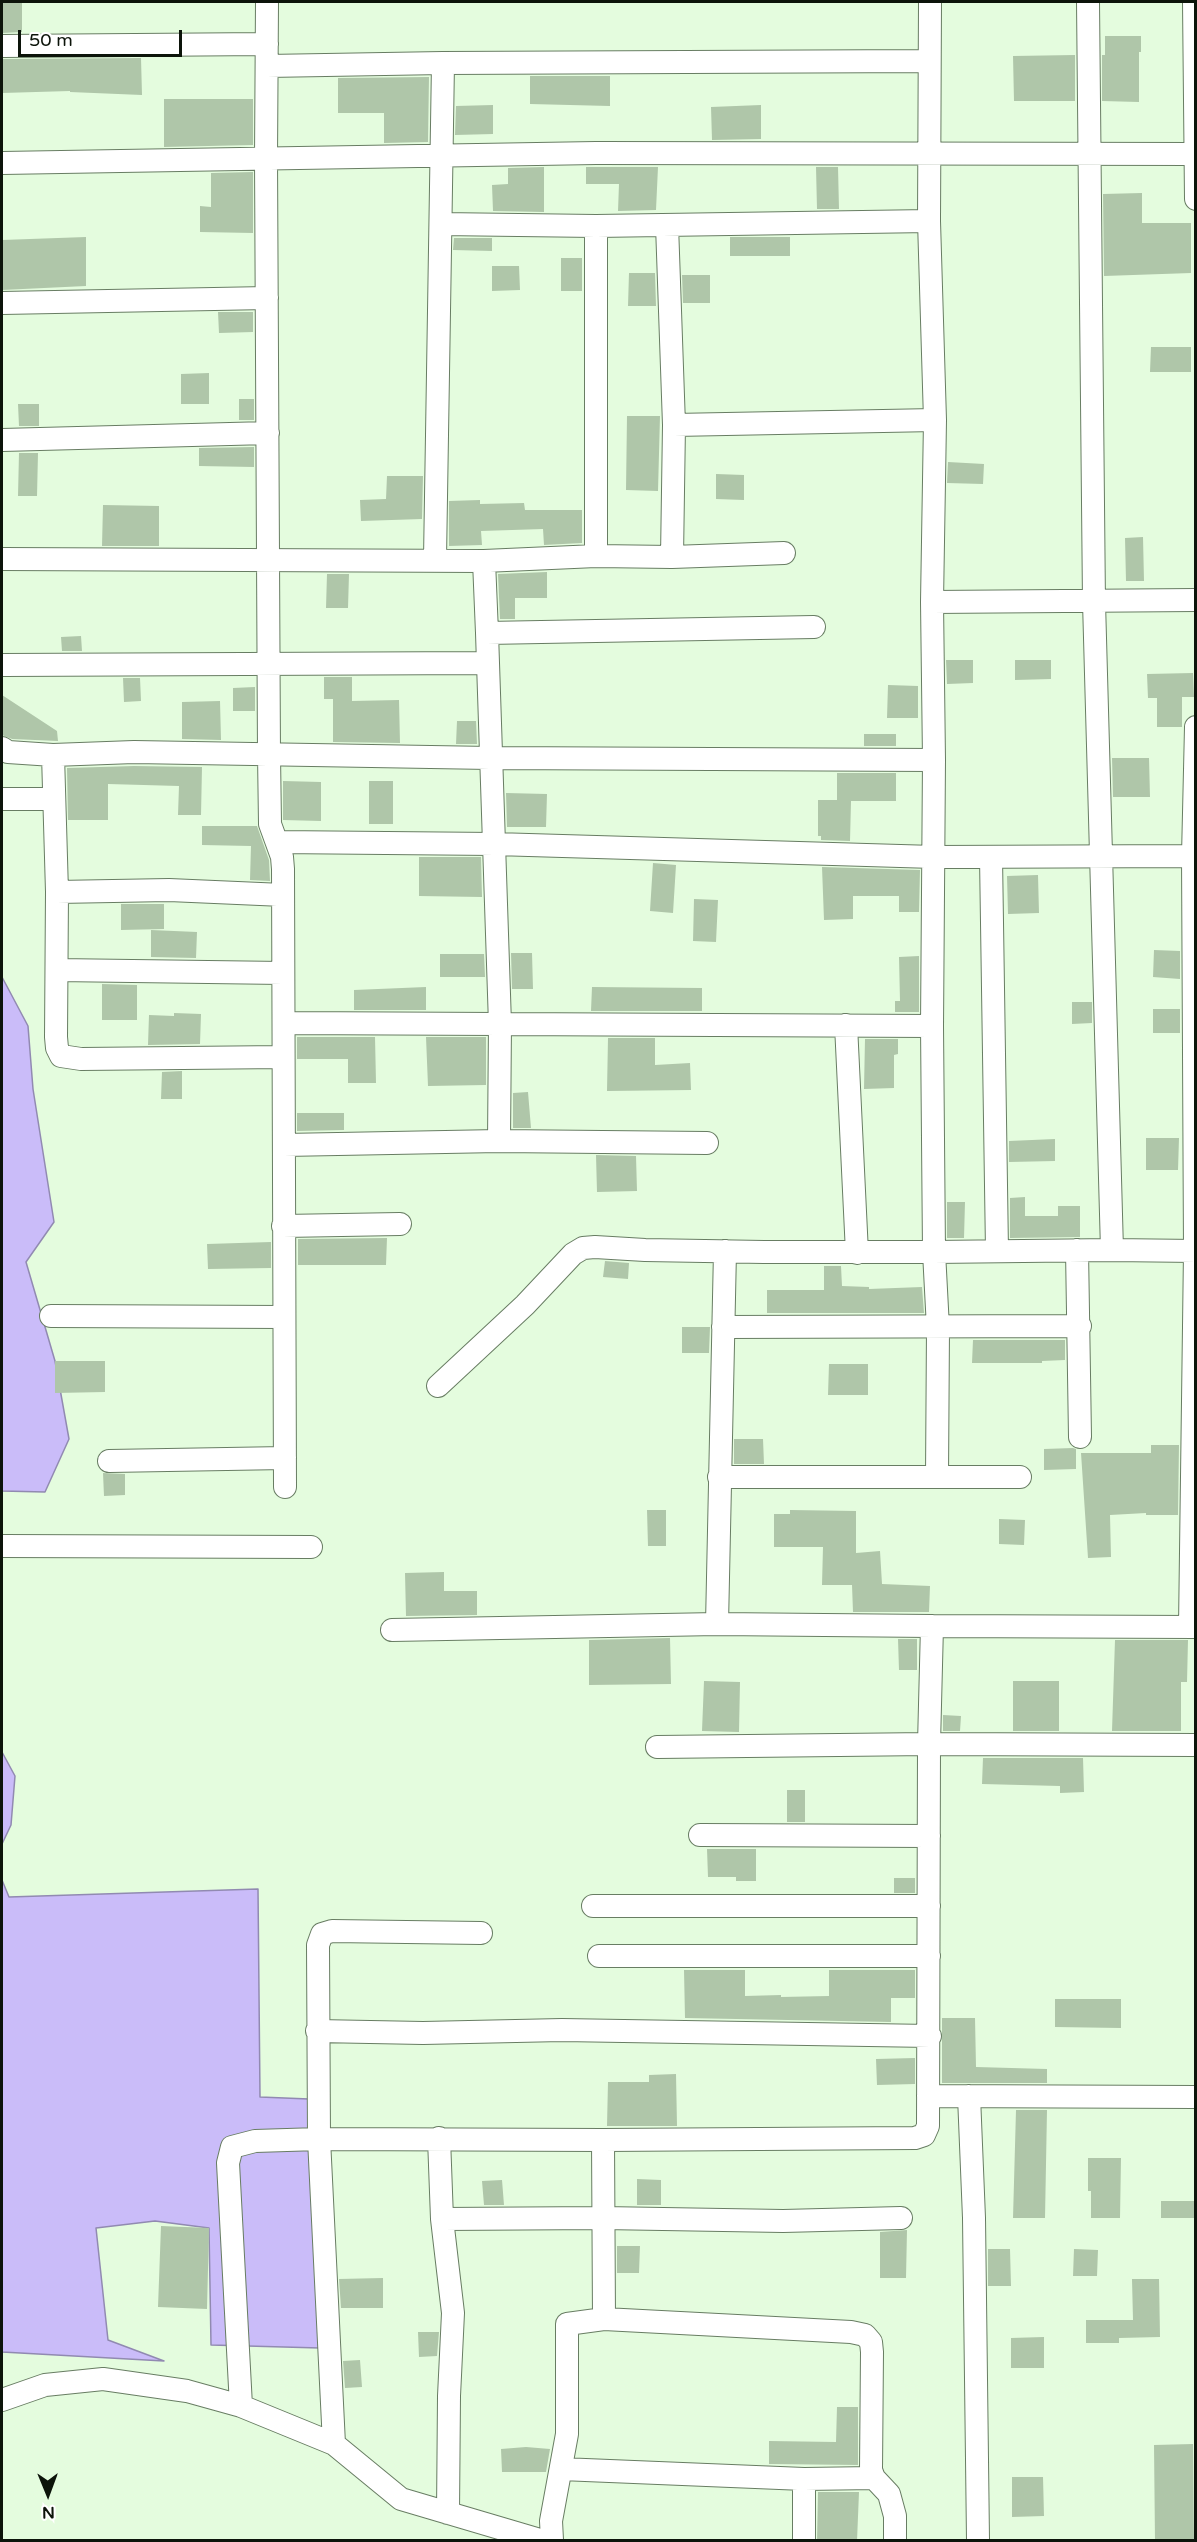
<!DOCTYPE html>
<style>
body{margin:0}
#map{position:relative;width:1197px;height:2542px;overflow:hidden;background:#e4fcde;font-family:"Varela Round",sans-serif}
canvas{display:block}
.frame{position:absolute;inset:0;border:3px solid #0c140a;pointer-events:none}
.north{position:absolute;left:18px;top:2464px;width:60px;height:60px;-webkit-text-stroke:4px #fff;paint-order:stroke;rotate:179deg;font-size:16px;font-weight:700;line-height:24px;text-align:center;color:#0c140a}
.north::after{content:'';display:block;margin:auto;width:21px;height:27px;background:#0c140a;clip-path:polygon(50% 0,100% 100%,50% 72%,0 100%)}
.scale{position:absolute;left:18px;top:30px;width:164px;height:27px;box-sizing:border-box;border:3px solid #0c140a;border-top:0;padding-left:8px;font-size:18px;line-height:21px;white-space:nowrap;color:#0c140a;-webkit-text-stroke:4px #fff;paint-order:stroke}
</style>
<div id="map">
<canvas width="1197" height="2542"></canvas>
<div class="frame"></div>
<div class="north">N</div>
<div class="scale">50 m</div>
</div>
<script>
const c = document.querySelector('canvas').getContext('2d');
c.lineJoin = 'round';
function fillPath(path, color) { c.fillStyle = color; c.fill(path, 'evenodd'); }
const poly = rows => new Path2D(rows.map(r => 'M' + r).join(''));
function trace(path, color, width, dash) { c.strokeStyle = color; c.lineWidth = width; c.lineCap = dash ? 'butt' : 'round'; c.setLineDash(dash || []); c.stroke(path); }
const water = poly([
 [2,977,28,1026,33,1089,54,1222,26,1262,55,1361,69,1439,45,1492,2,1491,2,977],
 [2,1752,15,1776,11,1825,2,1844,2,1752],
 [2,1880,9,1897,258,1889,260,2097,309,2099,320,2348,211,2345,209,2228,155,2221,96,2228,108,2340,164,2361,2,2352,2,1880]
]);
fillPath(water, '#cabcf9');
trace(water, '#918ab1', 1.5);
fillPath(poly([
 [2,2,22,2,22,32,2,33],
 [1105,36,1141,36,1141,52,1139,52,1139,102,1102,101,1102,55,1105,55],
 [1075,55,1075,101,1014,101,1013,56],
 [141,58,142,95,70,92,70,91,2,93,2,59],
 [530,76,610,76,610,106,530,104],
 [429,77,428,142,384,143,384,113,338,113,338,78],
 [164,99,253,99,253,145,164,147],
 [493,105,493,134,455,135,456,106],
 [761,105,761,139,712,140,711,107],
 [544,167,544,212,493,211,492,185,508,184,508,168],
 [586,167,658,167,656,210,618,211,619,184,586,184],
 [816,167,838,167,839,209,817,209],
 [253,172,253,233,200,232,200,206,211,207,211,173],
 [1142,193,1142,223,1191,223,1191,273,1104,276,1103,194],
 [86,237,86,286,2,290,2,240],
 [730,237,790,237,790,256,730,256],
 [454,238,492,238,492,251,453,250],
 [561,258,582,258,582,291,561,291],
 [492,266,519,266,520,290,492,291],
 [629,273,655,273,656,306,628,306],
 [682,275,710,275,710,303,683,303],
 [218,312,253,312,253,332,219,333],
 [1151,347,1191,347,1191,372,1150,372],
 [209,373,209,404,181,404,181,374],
 [239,399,254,399,254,420,239,420],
 [18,404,39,404,39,426,19,426],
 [627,416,660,416,658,491,626,490],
 [254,447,254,467,199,466,199,448],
 [19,453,38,453,37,496,18,496],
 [948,462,984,464,983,484,947,483],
 [716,474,744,475,744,500,716,499],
 [387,476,423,476,422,519,361,521,360,500,386,499],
 [480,500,480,504,524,503,525,510,582,510,582,543,544,545,543,529,481,531,482,545,449,546,449,501],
 [103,505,159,506,159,546,102,546],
 [1143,537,1144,581,1126,581,1125,538],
 [547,572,547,598,515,598,515,619,500,619,498,574],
 [327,574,349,574,348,608,326,608],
 [81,636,82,651,62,651,61,637],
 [946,660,973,660,973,683,947,684],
 [1015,660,1051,660,1051,679,1015,680],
 [1193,673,1194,697,1182,697,1182,727,1157,727,1157,698,1148,698,1147,674],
 [324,677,352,677,352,701,399,700,400,743,333,742,333,699,324,699],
 [123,678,140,678,141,701,124,702],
 [888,685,918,686,918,718,887,718],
 [255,687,255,711,233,711,233,688],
 [2,695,57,731,58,741,12,739,2,735],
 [220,701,221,740,182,739,182,702],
 [457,721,476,721,477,744,456,744],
 [864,734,896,734,896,746,864,746],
 [1112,758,1149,758,1150,797,1113,797],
 [134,766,202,767,201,815,178,815,179,786,108,784,108,820,68,820,67,768],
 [837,773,896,773,896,801,851,801,850,841,821,840,821,836,818,836,818,800,837,800],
 [283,781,321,782,321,821,283,820],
 [369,781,393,781,393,824,369,824],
 [506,793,547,794,546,827,507,827],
 [202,826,257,826,269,860,270,881,250,880,251,846,202,845],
 [419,857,481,857,482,897,419,896],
 [653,863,676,865,673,913,650,911],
 [822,867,920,870,919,912,899,912,899,896,853,896,853,919,824,920],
 [1038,875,1039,913,1008,914,1007,876],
 [694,899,718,900,716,942,693,941],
 [121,904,164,904,164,929,121,930],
 [151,930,197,932,196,958,151,957],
 [1154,950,1180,951,1180,979,1153,977],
 [511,953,532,953,533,989,512,989],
 [440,954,484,954,485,977,440,977],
 [919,956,919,1012,895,1012,895,1001,900,1001,899,957],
 [102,984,137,985,137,1020,102,1020],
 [426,987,426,1010,354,1010,354,990],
 [592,987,702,988,702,1011,591,1011],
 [1072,1002,1092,1002,1092,1023,1072,1024],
 [1153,1009,1180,1009,1180,1033,1153,1033],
 [174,1013,201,1014,200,1044,148,1045,149,1015,174,1016],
 [297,1037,375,1037,376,1083,348,1083,348,1059,297,1059],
 [426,1037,486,1037,486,1085,428,1086],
 [608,1038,655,1038,655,1065,690,1063,691,1090,607,1091],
 [865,1039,898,1039,898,1054,894,1055,894,1088,864,1089],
 [182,1071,182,1099,161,1099,162,1072],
 [528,1092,531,1128,513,1128,513,1093],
 [297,1113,344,1113,344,1130,297,1131],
 [1146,1138,1179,1138,1178,1170,1146,1170],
 [1055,1139,1055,1161,1009,1162,1009,1141],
 [596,1155,636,1156,637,1191,597,1192],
 [1025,1197,1025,1216,1058,1216,1058,1206,1080,1206,1080,1237,1010,1238,1010,1198],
 [947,1202,965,1202,964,1238,947,1238],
 [387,1238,386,1265,298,1265,298,1239],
 [271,1242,271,1268,208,1269,207,1244],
 [605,1261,629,1263,628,1279,603,1277],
 [824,1266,841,1266,842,1286,869,1287,869,1289,922,1287,924,1313,767,1313,767,1290,824,1290],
 [682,1327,710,1327,709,1353,682,1353],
 [973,1340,1065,1340,1065,1360,1042,1361,1042,1363,972,1363],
 [55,1361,105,1361,105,1392,55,1393],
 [829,1364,868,1364,868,1395,828,1395],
 [734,1439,763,1439,764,1464,734,1464],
 [1151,1445,1179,1445,1178,1515,1146,1515,1146,1513,1110,1515,1111,1557,1088,1558,1081,1453,1151,1453],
 [1073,1448,1076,1449,1076,1469,1044,1470,1044,1449],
 [103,1473,125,1474,125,1495,104,1496],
 [647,1510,666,1510,666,1546,648,1546],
 [790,1510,856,1511,856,1553,880,1551,882,1584,930,1586,929,1612,853,1612,852,1585,822,1585,823,1547,774,1547,774,1514,790,1514],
 [999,1519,1025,1520,1024,1545,999,1544],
 [444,1572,444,1591,477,1591,477,1615,406,1616,405,1573],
 [670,1638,671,1684,589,1685,589,1640],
 [898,1639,917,1639,917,1670,899,1670],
 [1115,1640,1188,1640,1187,1682,1181,1682,1181,1731,1112,1731],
 [704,1681,740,1682,739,1732,702,1731],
 [1013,1681,1059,1681,1059,1731,1013,1731],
 [943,1715,961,1716,960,1731,943,1731],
 [983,1758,1083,1758,1084,1792,1060,1793,1060,1786,982,1784],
 [787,1790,805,1790,805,1822,787,1822],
 [707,1849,756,1849,756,1881,736,1881,736,1877,708,1877],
 [894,1878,915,1878,915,1893,894,1893],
 [684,1970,745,1970,745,1996,781,1995,781,1997,829,1996,829,1970,915,1970,915,1998,891,1998,891,2022,685,2018],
 [1055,1999,1121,1999,1121,2028,1055,2027],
 [942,2018,975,2018,976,2067,1047,2069,1047,2083,942,2083],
 [915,2058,915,2084,877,2085,876,2059],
 [676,2074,677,2126,607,2126,608,2082,649,2082,649,2075],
 [1016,2110,1047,2110,1045,2218,1013,2218],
 [1088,2158,1121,2158,1120,2218,1091,2218,1091,2191,1088,2191],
 [637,2179,661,2180,661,2205,637,2205],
 [502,2180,504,2205,484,2205,482,2181],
 [1161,2201,1196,2201,1196,2218,1161,2218],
 [161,2226,209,2228,207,2309,158,2307],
 [907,2230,906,2278,880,2278,880,2232],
 [617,2246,640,2246,639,2273,617,2273],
 [988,2249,1010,2249,1011,2286,988,2286],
 [1074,2249,1098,2250,1097,2276,1073,2276],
 [383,2278,383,2308,341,2308,339,2279],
 [1132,2279,1159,2279,1160,2337,1119,2338,1119,2343,1086,2343,1086,2320,1133,2320],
 [418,2332,439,2332,437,2356,419,2357],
 [1044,2337,1044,2368,1011,2368,1011,2338],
 [360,2360,362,2387,345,2388,343,2361],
 [837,2407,858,2407,858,2465,769,2464,769,2441,836,2442],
 [1193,2444,1194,2541,1155,2541,1154,2445],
 [526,2447,550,2449,546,2472,502,2472,501,2449],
 [1012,2477,1043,2477,1044,2516,1012,2517],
 [818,2492,859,2492,857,2541,817,2541]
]), '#afc6a9');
const street = poly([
 [267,2,266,158,269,755,270,824,282,857,283,869,285,1487],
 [1194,2,1196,199],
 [2,46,267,44],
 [267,66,443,63,929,61],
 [2,163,596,153,1196,154],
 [441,224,596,226,929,221],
 [667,225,674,425,672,557],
 [2,303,267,298],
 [674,425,935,420],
 [2,440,268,433],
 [596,556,596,226],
 [2,559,484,561,596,556,672,557,784,553],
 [435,559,443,63],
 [484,561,487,633],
 [932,602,1196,600],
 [2,665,487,663],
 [2,748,8,752,53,755,134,752,490,758,934,760],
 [53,755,57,892,56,1037,57,1048,61,1056,81,1059,283,1057],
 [2,799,54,799],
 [277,842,495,844,934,857,1196,856],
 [991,857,997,1251],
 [57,892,169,890,283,895],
 [57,970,283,973],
 [284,1023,932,1026],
 [846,1025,857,1253],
 [499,1141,500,1024,487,633,814,627],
 [284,1145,499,1141,707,1143],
 [283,1226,400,1224],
 [1077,1250,1080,1437],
 [1112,1250,1196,1251],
 [51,1316,284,1317],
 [723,1327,1080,1326],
 [438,1386,525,1305,573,1254,583,1248,595,1247,645,1250,764,1252,934,1252,932,1026,934,760,932,602,935,420,929,221,930,2],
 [109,1461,285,1458],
 [937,1476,938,1328,934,1252,1112,1250,1094,602,1088,2],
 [719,1477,1020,1477],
 [2,1546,311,1547],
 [717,1624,725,1251],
 [932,1626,1196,1627],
 [1190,1627,1195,1251,1193,856,1196,727],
 [657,1747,929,1744,1196,1745],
 [700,1835,929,1836],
 [593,1906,929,1906],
 [599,1956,929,1956],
 [317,2031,423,2033,562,2030,930,2036],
 [928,2096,1196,2097],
 [969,2096,974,2218,978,2540],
 [439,2138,442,2219,453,2313,449,2396,448,2513],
 [442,2219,603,2218,783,2221,901,2218],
 [604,2319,851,2332,865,2335,871,2342,872,2352,871,2470,874,2478,889,2494,895,2516,895,2540],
 [2,2400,45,2385,103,2379,187,2391,241,2406,334,2444,401,2499,540,2540],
 [241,2406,228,2163,232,2147,255,2141,319,2139,603,2140,915,2138,924,2135,928,2126,929,1744,932,1626,717,1624,392,1630],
 [334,2444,319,2139,318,1945,322,1934,332,1931,481,1933],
 [561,2469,804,2479,874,2478],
 [804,2479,804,2540],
 [552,2540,551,2521,567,2434,567,2324,604,2319,603,2140]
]);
trace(street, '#687d63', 24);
trace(street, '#fff', 22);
</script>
